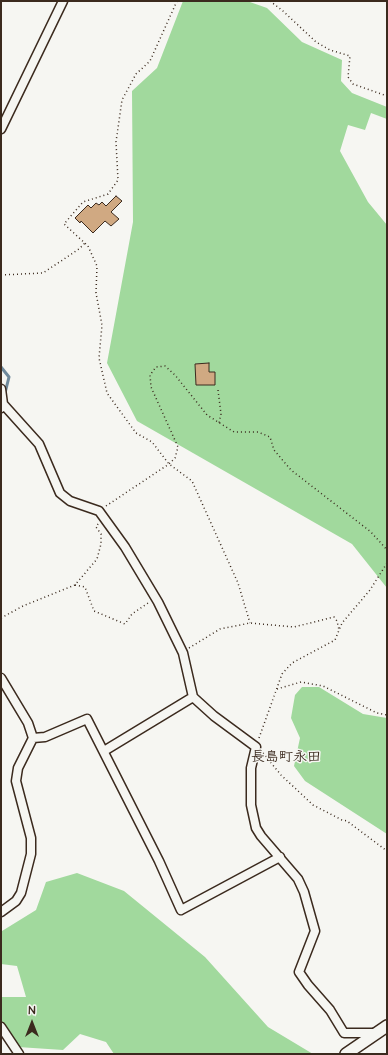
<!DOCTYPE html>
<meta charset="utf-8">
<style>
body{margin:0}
#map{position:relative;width:388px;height:1055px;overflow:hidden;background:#f6f6f2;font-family:"Architects Daughter",sans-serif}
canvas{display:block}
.frame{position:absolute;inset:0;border:2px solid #3b2a1e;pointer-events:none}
.north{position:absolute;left:12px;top:1003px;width:40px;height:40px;-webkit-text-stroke:3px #f6f6f2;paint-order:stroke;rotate:0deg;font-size:11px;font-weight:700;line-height:16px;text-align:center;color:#3b2a1e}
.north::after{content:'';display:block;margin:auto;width:14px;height:18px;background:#3b2a1e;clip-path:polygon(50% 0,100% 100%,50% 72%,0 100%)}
</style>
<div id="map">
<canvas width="388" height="1055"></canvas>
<div class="frame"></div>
<div class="north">N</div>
</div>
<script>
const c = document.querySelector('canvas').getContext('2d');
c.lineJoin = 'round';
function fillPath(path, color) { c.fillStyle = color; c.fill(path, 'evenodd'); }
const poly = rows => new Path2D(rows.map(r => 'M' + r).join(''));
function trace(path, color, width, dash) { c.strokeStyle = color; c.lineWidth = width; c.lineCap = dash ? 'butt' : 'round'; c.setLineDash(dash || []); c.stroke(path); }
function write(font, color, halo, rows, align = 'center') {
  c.font = font + ' "Architects Daughter","Klee One",sans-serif'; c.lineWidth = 3; c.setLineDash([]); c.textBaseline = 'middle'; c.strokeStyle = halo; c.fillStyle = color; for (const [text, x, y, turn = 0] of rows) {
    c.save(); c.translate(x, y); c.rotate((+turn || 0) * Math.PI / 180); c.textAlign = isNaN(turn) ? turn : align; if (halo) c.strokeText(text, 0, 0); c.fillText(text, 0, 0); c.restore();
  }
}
fillPath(poly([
 [183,1,247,1,267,8,302,42,342,60,341,81,352,93,387,107,387,119,371,113,365,130,348,125,340,151,368,202,387,225,387,588,352,544,137,421,107,363,133,222,132,91,157,68],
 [302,687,319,687,363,714,387,718,387,834,305,781,294,766,300,738,291,718,295,695],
 [77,873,124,891,205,957,268,1027,313,1054,114,1054,106,1042,80,1034,63,1050,18,1047,1,1022,1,997,26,997,17,966,1,964,2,931,36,910,46,882]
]), '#a1d99d');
trace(poly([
 [1,367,9,377,5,393]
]), '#6f899b', 3);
const building = poly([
 [116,196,122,201,111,212,119,219,111,226,105,221,93,233,81,221,80,223,75,218,88,205,91,208,96,203,99,205,102,202,106,206,116,196],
 [209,363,209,372,215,372,215,385,196,385,195,364,209,363]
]);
fillPath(building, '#d0a982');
trace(building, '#3b2a1e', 1);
const street = poly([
 [1,129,63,1],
 [1,389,3,404,1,408],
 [3,404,39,444,60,493,70,501,99,511,125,547,158,602,183,653,193,697,214,716,256,747,251,768,251,805,256,828,261,836,298,879,304,892,315,931,299,972,308,985,330,1010,344,1033,378,1033],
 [1,678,28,723,33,738,18,768,16,781,31,838,31,854,21,893,16,901,1,912],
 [33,738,45,737,87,719,159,861,181,910,280,857],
 [104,751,193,697],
 [1,1027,19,1054]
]);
const secondary = poly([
 [346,1054,387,1026]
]);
trace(street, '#3b2a1e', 11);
trace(secondary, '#3b2a1e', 14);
trace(poly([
 [177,1,150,61,136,74,122,100,116,142,118,180,108,194,83,202,64,224,88,246,97,266,96,293,102,325,99,358,107,393,136,433,152,442,169,464,192,481,238,583,250,623],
 [270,1,283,11,316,42,330,50,350,56,348,77,353,84,387,96],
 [1,275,43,273,79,249,85,243],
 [218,390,221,414,219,423],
 [106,506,169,464,175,458,178,447,151,387,150,375,156,367,165,366,175,375,207,415,234,432,258,432,270,437,274,450,291,470,371,532,387,550],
 [75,585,85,587,94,611,125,624,132,614,148,603],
 [1,618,23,606,75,585,97,559,101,544,101,534,96,527,98,524],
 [189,648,220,629,250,623,294,627,334,617,337,621,339,630],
 [277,689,301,682,323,686,377,713,387,715],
 [259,738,282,674,292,663,335,640,342,623,370,590,387,563],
 [263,753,281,775,313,805,342,820,347,821,387,851]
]), '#3b2a1e', 1.5, [1, 3]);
trace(street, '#f6f6f2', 8);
trace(secondary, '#f6f6f2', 11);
write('bold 14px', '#3b2a1e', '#f6f6f2', [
 ["長島町永田",286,758]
]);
</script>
